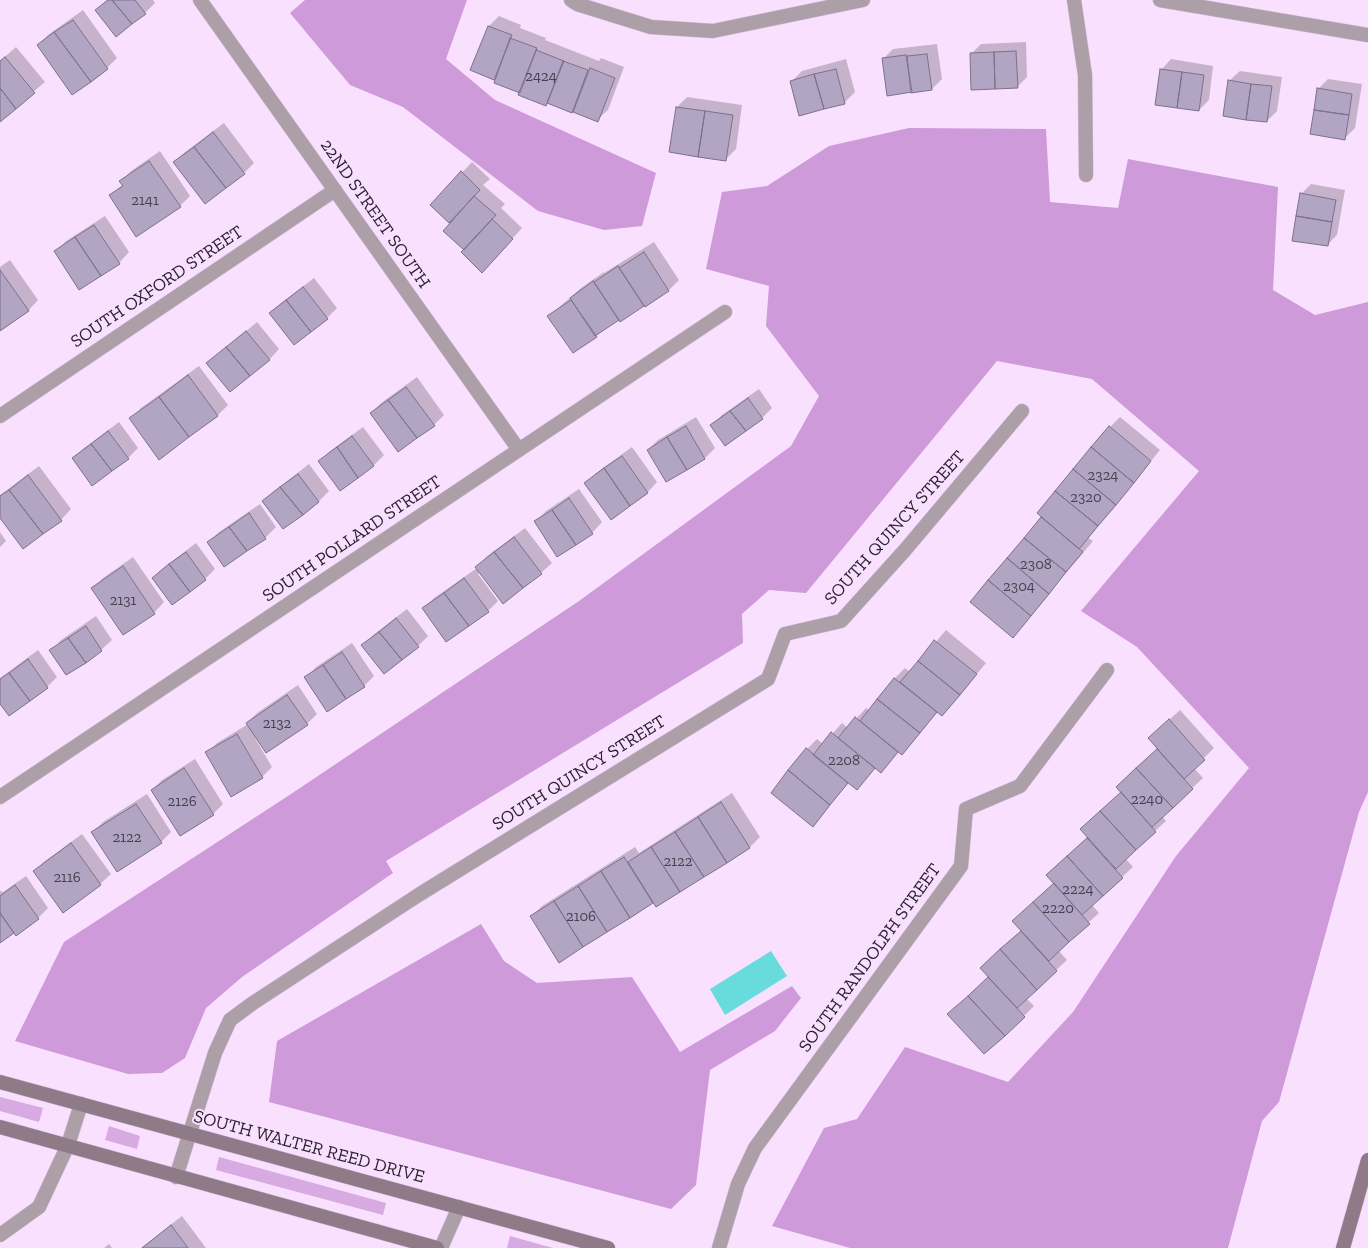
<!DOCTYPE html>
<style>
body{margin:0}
canvas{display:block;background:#f8e0fe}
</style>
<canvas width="1368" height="1248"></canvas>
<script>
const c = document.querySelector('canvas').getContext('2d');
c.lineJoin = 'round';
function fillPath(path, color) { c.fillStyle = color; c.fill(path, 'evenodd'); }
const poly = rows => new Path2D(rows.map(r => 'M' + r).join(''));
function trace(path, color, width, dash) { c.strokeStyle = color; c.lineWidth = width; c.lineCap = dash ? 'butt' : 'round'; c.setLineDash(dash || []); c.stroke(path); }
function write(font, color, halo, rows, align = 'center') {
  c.font = font + ' "Zilla Slab",serif'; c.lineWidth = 4; c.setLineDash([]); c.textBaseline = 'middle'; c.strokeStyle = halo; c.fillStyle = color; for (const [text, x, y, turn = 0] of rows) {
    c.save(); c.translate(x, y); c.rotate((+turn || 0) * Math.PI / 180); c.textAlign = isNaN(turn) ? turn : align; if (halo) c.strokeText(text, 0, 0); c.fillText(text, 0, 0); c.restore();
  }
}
fillPath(poly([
 [0,1097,43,1108,39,1122,0,1111],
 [109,1126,140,1136,137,1149,105,1140],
 [219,1157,386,1203,383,1215,216,1170],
 [510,1236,553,1248,507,1248]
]), '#d7aae1');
fillPath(poly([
 [305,0,467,0,446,59,495,100,656,173,642,226,604,230,538,211,403,107,350,85,290,13],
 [909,128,1046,129,1050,202,1118,208,1128,159,1278,187,1273,290,1315,315,1368,302,1368,792,1359,812,1279,1102,1262,1121,1228,1248,850,1248,772,1226,824,1128,857,1119,905,1047,1008,1082,1073,1012,1176,856,1249,768,1137,647,1081,611,1199,471,1092,379,997,361,806,593,769,590,742,614,743,643,386,861,393,873,242,977,206,1008,185,1058,162,1073,128,1074,15,1041,64,942,291,794,579,601,791,446,819,396,766,326,769,286,706,269,722,192,767,186,829,146],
 [481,924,504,961,537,983,632,977,680,1052,792,986,801,998,775,1031,710,1070,696,1185,671,1209,269,1102,277,1041]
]), '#ce9ad9');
fillPath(poly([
 [771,951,787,976,725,1015,710,989]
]), '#68dcdc');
fillPath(poly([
 [107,0,153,0,155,3,145,13,116,35,96,10],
 [83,10,117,58,107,68,38,45,48,35],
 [499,16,521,25,520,28,546,38,545,40,599,61,601,58,624,67,608,110,597,120,522,92,496,79,472,69,489,26],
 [1026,42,1027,77,1017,87,971,54,981,44],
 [937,44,942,79,932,89,883,59,893,49],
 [16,47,45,82,0,120,0,61],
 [846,59,855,92,845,102,792,81,802,71],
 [1171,59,1213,66,1209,100,1199,110,1161,70],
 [1240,71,1282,77,1277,111,1267,121,1229,81],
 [1328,79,1362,84,1355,128,1345,138,1318,89],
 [687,97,742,105,736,149,726,159,677,107],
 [224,123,254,163,244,173,175,162,185,152],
 [160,151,190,196,180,206,110,196,123,184,121,181,131,171],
 [472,162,490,179,483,185,505,204,501,208,522,228,492,261,465,249,451,223,431,205],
 [1311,184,1345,190,1337,235,1327,245,1301,194],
 [105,216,129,252,119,263,55,252,66,241],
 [654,242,679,280,669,290,621,320,620,318,573,352,549,316,581,288,604,272,604,273],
 [10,260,38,300,28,311,0,330,0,267],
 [314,278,337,308,327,318,271,313,281,303],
 [257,322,279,349,269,360,208,363],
 [199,366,228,405,218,415,159,458,131,419,141,408],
 [417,377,444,415,434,425,371,413,381,403],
 [759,389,772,408,762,418,712,425,722,415],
 [696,417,715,448,705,458,666,481,648,450,658,440],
 [1120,417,1160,450,1088,538,1093,541,1013,636,972,602,1042,516,1110,427],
 [119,422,138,448,128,458,92,484,74,458,84,448],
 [363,427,384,455,374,465,340,489,320,461,330,451],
 [632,447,657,482,647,493,586,483,596,473],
 [309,464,329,491,318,502,263,501,274,491],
 [39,466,71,509,61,520,0,515,0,495],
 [579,489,602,522,592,533,536,521,546,511],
 [260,504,276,527,265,538,224,565,208,542,219,532],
 [525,528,552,563,541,573,503,602,480,572,478,574,498,601,488,611,424,608,434,598,477,568,486,557],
 [0,532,6,541,0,547],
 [196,543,215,569,205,579,153,578,163,568],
 [133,557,164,602,154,613,123,633,93,588,103,578],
 [407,609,428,636,418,646,363,646,373,635],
 [96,616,112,640,101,650,67,674,51,651,61,640],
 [946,630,986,663,952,704,942,715,938,711,902,754,899,751,881,771,876,767,857,788,849,782,813,825,807,749,817,739,823,744,842,723,848,728,866,708,869,710,895,678,905,668,910,672],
 [352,643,374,676,364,686,306,678,316,667],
 [38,650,57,677,47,687,0,702,0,678],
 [298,685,317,714,307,724,255,738,272,767,262,777,207,753,217,743,248,724,247,723,257,713],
 [1180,710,1214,748,1194,768,1203,778,1162,816,1166,821,1125,858,1133,867,1092,905,1099,913,1058,950,1067,960,1026,998,1034,1006,1024,1016,959,1004,989,977,992,958,1022,930,1055,883,1058,865,1088,837,1122,792,1127,777,1158,749,1160,728],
 [195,759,223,804,213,814,152,790,162,780],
 [732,793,760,837,750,847,657,906,654,901,560,961,532,916,542,906,635,847,639,853],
 [147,794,171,832,161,842,93,832,103,822],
 [82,834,111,874,100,884,63,911,34,871,45,861],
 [26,876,48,908,38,918,0,942,0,891,3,892],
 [182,1216,206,1248,141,1248],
 [109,1244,112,1248,104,1248]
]), '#0003');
const building = poly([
 [108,0,112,0,132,24,116,37,95,10,108,0],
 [112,0,135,0,146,14,132,24,112,0],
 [73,20,108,69,91,82,54,32,73,20],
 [488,26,512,35,494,80,470,70,488,26],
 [54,32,91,82,72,95,37,45,54,32],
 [510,38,537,48,520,93,494,83,510,38],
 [536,50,564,61,546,106,518,95,536,50],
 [1016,51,1018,88,995,89,994,52,1016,51],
 [994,52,995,89,971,90,970,53,994,52],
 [927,54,932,90,911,93,907,56,927,54],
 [906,55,912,92,887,96,882,58,906,55],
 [5,57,35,93,16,109,0,88,0,61,5,57],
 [563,61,588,70,572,113,547,103,563,61],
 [590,68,615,78,598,122,573,112,590,68],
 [836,69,845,104,824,109,814,74,836,69],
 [1160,69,1182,72,1177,108,1155,105,1160,69],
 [1182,72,1204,75,1199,111,1177,108,1182,72],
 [814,74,824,109,799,116,790,81,814,74],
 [1228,80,1251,84,1246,120,1223,116,1228,80],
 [1251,84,1272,86,1267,122,1246,120,1251,84],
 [0,88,16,109,0,122,0,88],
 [1317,88,1352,94,1349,115,1314,110,1317,88],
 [676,107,705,111,698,157,669,152,676,107],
 [1314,110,1349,115,1345,140,1310,134,1314,110],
 [705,111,733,115,726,161,698,157,705,111],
 [213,132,245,174,226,188,194,147,213,132],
 [194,147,226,188,205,204,173,162,194,147],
 [149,161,181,207,136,237,109,195,123,186,119,181,149,161],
 [461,171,480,190,449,223,430,205,461,171],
 [1300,193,1336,200,1332,222,1296,216,1300,193],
 [474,196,496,215,464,250,443,231,474,196],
 [1296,216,1332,222,1328,246,1292,241,1296,216],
 [492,219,513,239,482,273,461,252,492,219],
 [94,225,120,264,101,276,75,237,94,225],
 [75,237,101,276,79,290,54,251,75,237],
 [644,252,669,291,645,307,619,268,644,252],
 [618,266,644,306,620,322,594,282,618,266],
 [0,270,29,311,0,331,0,270],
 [593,281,619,320,595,336,570,298,593,281],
 [303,287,328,319,311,332,286,300,303,287],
 [286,300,311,332,294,345,269,313,286,300],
 [571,300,597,337,573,353,547,316,571,300],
 [246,331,270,360,250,376,226,347,246,331],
 [226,347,250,376,230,392,206,363,226,347],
 [188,375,218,416,189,437,159,397,188,375],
 [406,387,435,426,417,438,388,400,406,387],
 [159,397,189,437,159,460,129,418,159,397],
 [748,398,763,419,746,431,730,411,748,398],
 [388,400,417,438,398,452,370,413,388,400],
 [730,411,746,431,725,446,710,425,730,411],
 [686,426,705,459,687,470,667,437,686,426],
 [1109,426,1151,461,1134,483,1091,447,1109,426],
 [108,431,129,459,112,471,91,444,108,431],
 [352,436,374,466,358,478,337,447,352,436],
 [667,437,687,470,666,482,647,450,667,437],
 [91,444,112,471,92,486,72,458,91,444],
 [337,447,358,478,340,491,318,461,337,447],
 [1091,447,1134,483,1116,505,1073,469,1091,447],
 [622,456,648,493,630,506,604,468,622,456],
 [604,468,630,506,611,520,584,483,604,468],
 [1073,469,1116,505,1098,526,1055,491,1073,469],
 [298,474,319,502,303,515,280,487,298,474],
 [28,475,62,521,43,534,9,490,28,475],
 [280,487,303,515,283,529,262,501,280,487],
 [9,490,43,534,23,549,0,518,0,496,9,490],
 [1055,491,1098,526,1079,549,1037,513,1055,491],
 [569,498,593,534,576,545,552,510,569,498],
 [552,510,576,545,557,557,534,521,552,510],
 [249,513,266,539,247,551,229,527,249,513],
 [1041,517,1083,552,1066,572,1024,538,1041,517],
 [229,527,247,551,224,567,207,542,229,527],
 [514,537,542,574,523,588,494,552,514,537],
 [1024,538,1066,572,1049,594,1007,558,1024,538],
 [186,552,206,580,190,592,169,564,186,552],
 [494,552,523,588,503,604,475,567,494,552],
 [1007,558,1049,594,1031,616,988,580,1007,558],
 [169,564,190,592,172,605,152,578,169,564],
 [123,566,155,614,123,635,91,588,123,566],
 [464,578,489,612,469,626,444,593,464,578],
 [988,580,1031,616,1013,638,970,602,988,580],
 [444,593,469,626,446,642,422,608,444,593],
 [396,618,419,647,402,660,379,632,396,618],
 [86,626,102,651,86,663,68,638,86,626],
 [379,632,402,660,384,674,361,645,379,632],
 [68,638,86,663,66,675,49,650,68,638],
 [934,640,977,674,960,695,918,661,934,640],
 [342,652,365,687,346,699,323,665,342,652],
 [28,659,48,688,30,701,9,673,28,659],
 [918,661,960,695,942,716,900,682,918,661],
 [323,665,346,699,327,712,304,677,323,665],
 [9,673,30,701,9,716,0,704,0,679,9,673],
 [894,678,937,712,920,733,877,699,894,678],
 [287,695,308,725,266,753,246,723,287,695],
 [877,699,920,733,902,755,860,721,877,699],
 [855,717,898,752,881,773,838,738,855,717],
 [1169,719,1205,760,1184,779,1148,738,1169,719],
 [831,732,875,768,857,790,813,755,831,732],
 [237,734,263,778,231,797,205,752,237,734],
 [806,748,848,783,830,805,788,770,806,748],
 [1157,749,1193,789,1173,808,1136,768,1157,749],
 [184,768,214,815,180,836,151,790,184,768],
 [1136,768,1173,808,1152,827,1116,787,1136,768],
 [788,770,830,805,813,827,771,793,788,770],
 [1121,792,1156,832,1136,850,1100,811,1121,792],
 [721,802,750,848,727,863,698,817,721,802],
 [136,804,162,843,117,872,91,832,136,804],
 [1100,811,1136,850,1116,869,1080,829,1100,811],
 [698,817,727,863,704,877,675,832,698,817],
 [675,832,704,877,680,892,651,847,675,832],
 [1087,838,1123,878,1103,896,1067,856,1087,838],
 [71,843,101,885,63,913,33,871,71,843],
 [651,847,680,892,656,907,628,862,651,847],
 [1067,856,1103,896,1082,915,1046,875,1067,856],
 [624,857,653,903,630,918,601,871,624,857],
 [601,871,630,918,607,932,578,886,601,871],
 [1054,883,1090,924,1069,942,1033,902,1054,883],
 [15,885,39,919,16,936,0,913,0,896,15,885],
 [578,886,607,932,583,947,554,901,578,886],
 [554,901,583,947,559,963,530,916,554,901],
 [1033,902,1069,942,1049,961,1012,921,1033,902],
 [0,913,14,933,0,943,0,913],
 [1021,931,1057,971,1037,990,1000,949,1021,931],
 [1000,949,1037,990,1017,1008,980,968,1000,949],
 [988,977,1025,1017,1005,1036,968,996,988,977],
 [968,996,1005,1036,984,1054,947,1014,968,996],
 [171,1225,188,1248,142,1248,171,1225]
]);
fillPath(building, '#b2a5c4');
trace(building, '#7c708d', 1);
const minor = poly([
 [200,0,519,450],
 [571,0,577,4,651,27,713,31,863,0],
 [1074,0,1085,75,1086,175],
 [1160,0,1368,35],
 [0,416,335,190],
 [0,797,725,312],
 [176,1177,215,1053,230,1020,253,1003,420,894,768,679,785,634,841,621,905,550,1022,411],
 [0,1235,39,1207,68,1145,81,1104],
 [441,1248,459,1207],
 [719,1248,738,1184,755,1148,961,866,966,809,1020,786,1107,670]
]);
const secondary = poly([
 [0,1082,608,1248],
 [0,1127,437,1248],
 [1343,1248,1368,1160]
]);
trace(minor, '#d3bdd8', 15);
trace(secondary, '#d3bdd8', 15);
trace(minor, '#ad9fa8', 14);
trace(secondary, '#8f7b88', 14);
write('15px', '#4a4050', null, [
 ["2424",541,77],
 ["2141",145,201],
 ["2324",1103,476],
 ["2320",1086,498],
 ["2308",1036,565],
 ["2304",1019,587],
 ["2131",123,601],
 ["2132",277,724],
 ["2208",844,761],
 ["2240",1147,800],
 ["2126",182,802],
 ["2122",127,838],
 ["2122",678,862],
 ["2116",67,878],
 ["2224",1078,890],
 ["2220",1058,909],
 ["2106",581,917]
]);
write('18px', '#281f2a', '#f8e0fe', [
 ["22ND STREET SOUTH",375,214,55],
 ["SOUTH OXFORD STREET",157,287,-34],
 ["SOUTH QUINCY STREET",895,528,-48],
 ["SOUTH POLLARD STREET",352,539,-34],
 ["SOUTH QUINCY STREET",579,773,-32],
 ["SOUTH RANDOLPH STREET",870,958,-54],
 ["SOUTH WALTER REED DRIVE",309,1147,15]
]);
</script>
